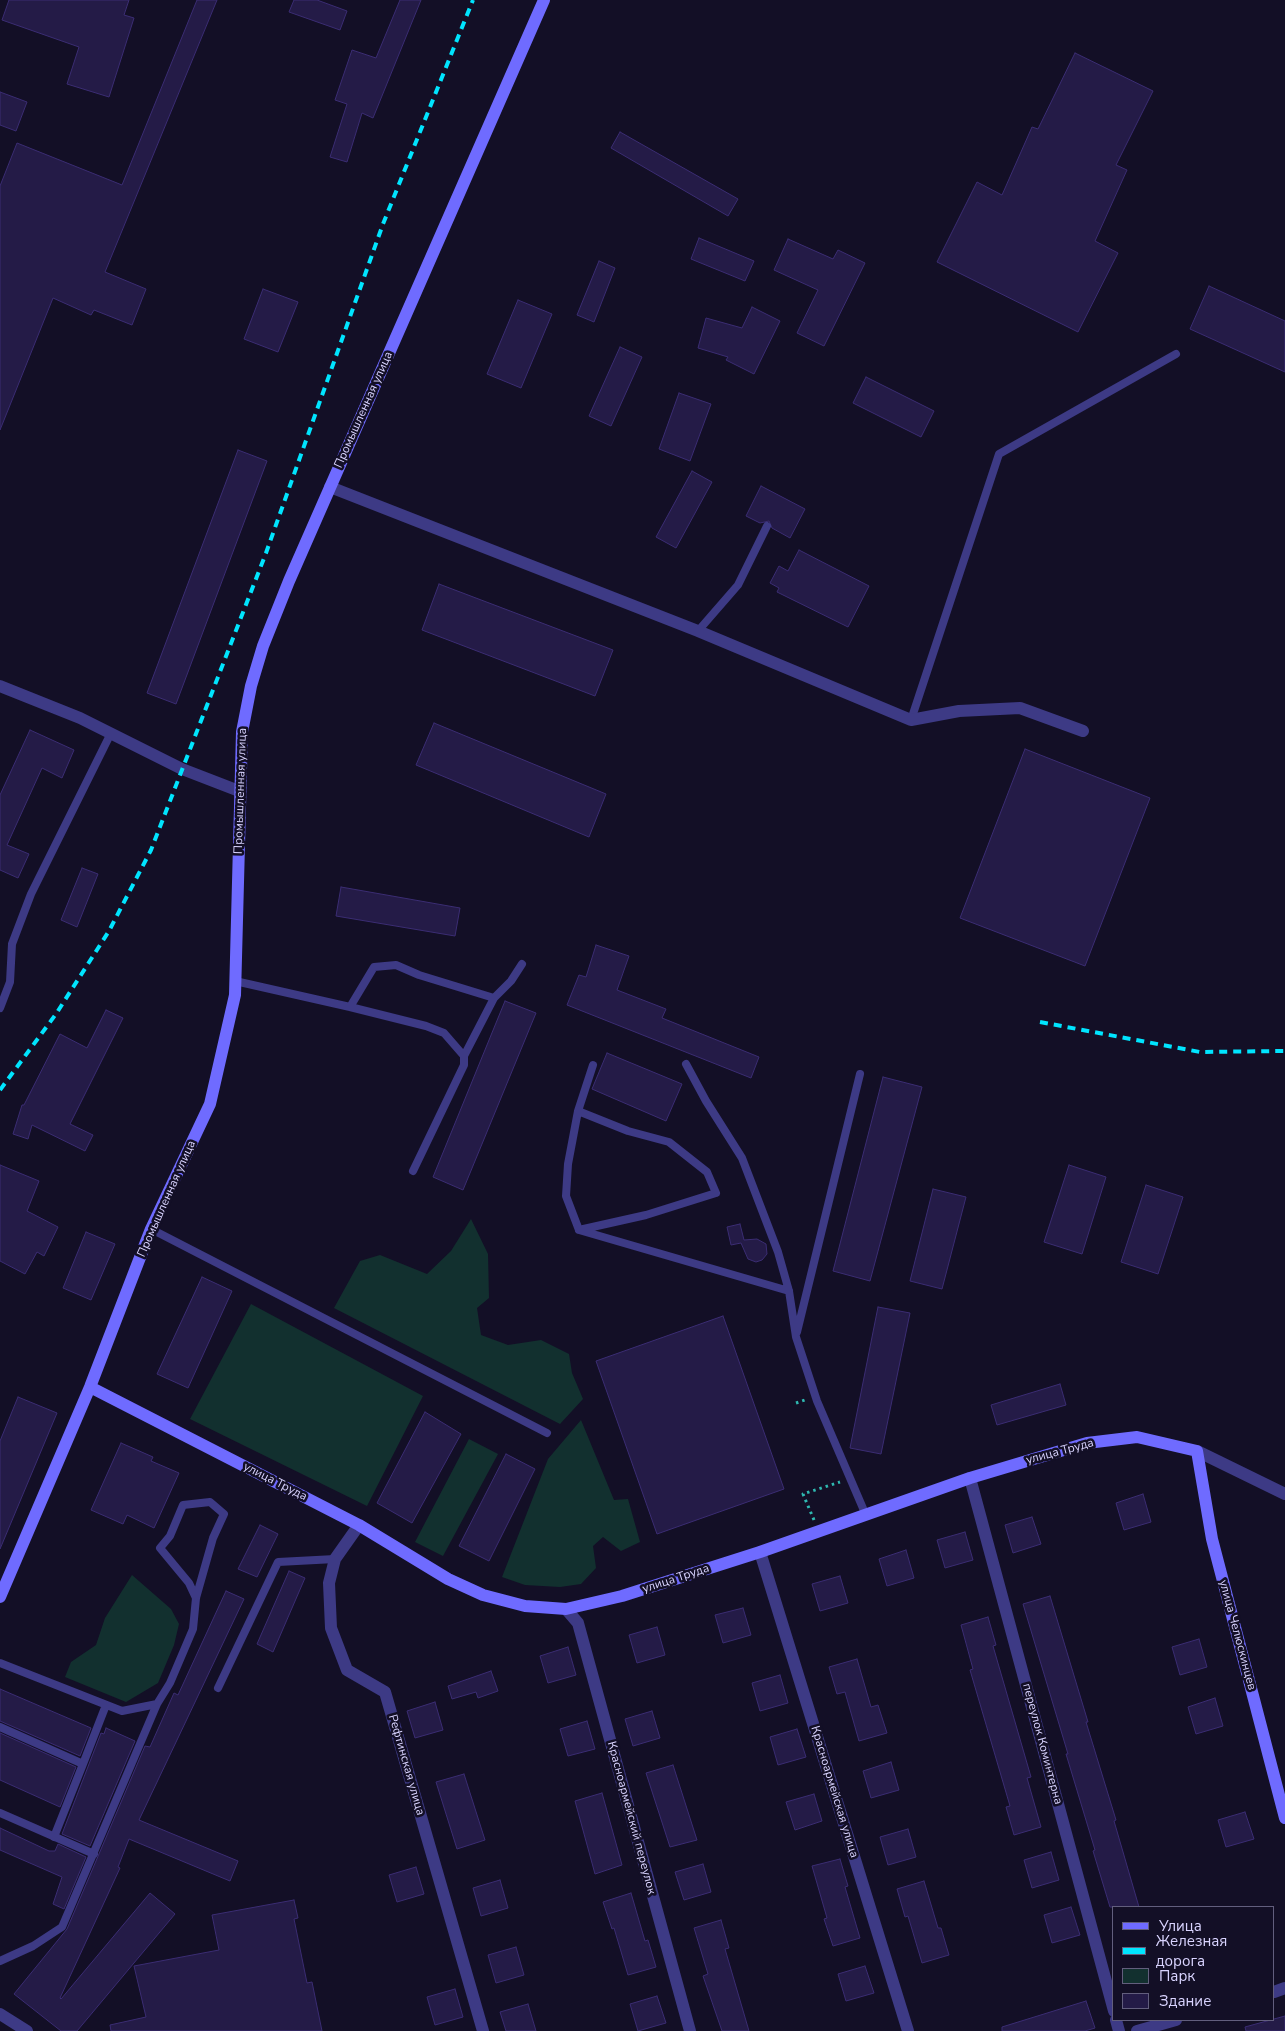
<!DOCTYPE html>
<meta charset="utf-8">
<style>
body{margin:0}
#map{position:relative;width:1285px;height:2031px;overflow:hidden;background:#130f26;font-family:"Nunito Sans",sans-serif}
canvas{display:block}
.legend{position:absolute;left:1112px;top:1906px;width:162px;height:115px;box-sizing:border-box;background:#130f26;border:1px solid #625e7d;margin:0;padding:6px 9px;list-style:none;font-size:15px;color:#d9d4ff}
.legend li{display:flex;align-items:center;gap:10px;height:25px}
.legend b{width:25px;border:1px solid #625e7d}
</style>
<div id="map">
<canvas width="1285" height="2031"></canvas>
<ul class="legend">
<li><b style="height:6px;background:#6f6bff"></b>Улица</li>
<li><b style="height:6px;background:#00e5ff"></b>Железная дорога</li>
<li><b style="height:14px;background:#12302f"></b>Парк</li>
<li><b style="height:14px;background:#241b47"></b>Здание</li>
</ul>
</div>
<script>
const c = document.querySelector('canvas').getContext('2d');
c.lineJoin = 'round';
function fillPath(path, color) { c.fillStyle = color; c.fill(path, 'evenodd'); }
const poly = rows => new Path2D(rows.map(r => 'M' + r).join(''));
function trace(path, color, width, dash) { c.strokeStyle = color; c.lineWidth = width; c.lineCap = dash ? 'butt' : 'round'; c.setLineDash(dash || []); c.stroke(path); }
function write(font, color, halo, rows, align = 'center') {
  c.font = font + ' "Nunito Sans",sans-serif'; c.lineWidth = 5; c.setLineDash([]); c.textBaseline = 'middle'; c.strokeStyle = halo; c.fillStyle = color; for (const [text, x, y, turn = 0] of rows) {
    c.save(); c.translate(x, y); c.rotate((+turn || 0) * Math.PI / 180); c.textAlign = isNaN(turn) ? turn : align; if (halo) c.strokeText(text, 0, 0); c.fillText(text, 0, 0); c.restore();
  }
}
fillPath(poly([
 [471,1219,488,1254,489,1298,477,1308,481,1335,508,1345,541,1340,569,1354,572,1373,583,1399,560,1424,334,1308,360,1261,380,1255,427,1274,451,1251],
 [251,1304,423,1396,367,1506,190,1419],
 [581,1420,614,1500,628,1499,640,1542,621,1551,603,1537,593,1546,596,1568,581,1584,560,1587,525,1585,502,1577,548,1459],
 [469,1439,498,1454,443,1556,415,1542],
 [132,1575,171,1609,179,1624,174,1645,158,1683,126,1702,65,1677,71,1662,96,1645,105,1618]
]), '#12302f');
const building = poly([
 [9,0,129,0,124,15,134,18,109,97,67,84,79,47,2,20,9,0],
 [197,0,217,0,105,272,146,289,132,325,94,310,91,315,53,298,0,430,0,186,17,143,122,185,197,0],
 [294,0,317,0,347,11,340,30,289,12,294,0],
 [400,0,421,0,373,118,362,113,347,162,330,157,347,104,335,100,352,50,376,58,400,0],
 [1075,53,1153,91,1116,165,1127,170,1095,241,1118,253,1078,332,937,262,977,182,1002,195,1032,127,1038,129,1075,53],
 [0,92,27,102,16,131,0,125,0,92],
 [620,132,738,199,728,216,611,148,620,132],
 [699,238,754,261,745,281,691,259,699,238],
 [788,239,833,259,838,250,865,263,824,346,797,333,818,290,774,270,788,239],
 [599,261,615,268,594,322,577,315,599,261],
 [1209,286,1285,321,1285,372,1190,329,1209,286],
 [263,289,298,302,278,352,244,339,263,289],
 [518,300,552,314,521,388,487,374,518,300],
 [752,307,780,321,754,374,726,360,728,357,698,348,706,318,742,328,752,307],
 [620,347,642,357,611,426,589,416,620,347],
 [866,377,934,411,921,437,853,403,866,377],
 [679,393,711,404,690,461,659,449,679,393],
 [238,450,267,461,176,704,147,693,238,450],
 [692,471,712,482,676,548,656,537,692,471],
 [761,486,805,509,790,538,772,528,769,521,760,523,746,516,761,486],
 [799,550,869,586,848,627,777,592,779,588,770,583,779,566,788,571,799,550],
 [439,584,613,650,595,696,422,630,439,584],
 [434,723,606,794,589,837,416,765,434,723],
 [30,730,74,750,62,778,42,768,7,845,29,854,18,878,0,870,0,795,30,730],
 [1025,749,1150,798,1085,966,960,918,1025,749],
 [82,868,98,874,77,927,61,920,82,868],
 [341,887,460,908,455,936,336,916,341,887],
 [596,945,629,956,617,990,666,1009,662,1018,759,1057,751,1078,567,1005,579,975,586,977,596,945],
 [505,1001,536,1013,463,1190,433,1177,505,1001],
 [106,1010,123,1018,70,1124,93,1135,85,1151,32,1125,28,1139,13,1134,22,1105,24,1105,60,1034,87,1048,106,1010],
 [607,1053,682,1084,666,1121,592,1089,607,1053],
 [883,1077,922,1087,870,1281,833,1271,883,1077],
 [0,1165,39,1181,27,1211,58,1227,44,1256,37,1252,25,1274,0,1261,0,1165],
 [1069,1165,1106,1177,1082,1254,1044,1242,1069,1165],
 [1146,1185,1183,1197,1158,1274,1121,1262,1146,1185],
 [933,1189,966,1197,942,1289,910,1281,933,1189],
 [740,1224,744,1240,757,1239,766,1244,767,1254,762,1260,756,1262,748,1259,741,1243,731,1245,727,1227,740,1224],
 [86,1232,115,1244,91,1300,63,1288,86,1232],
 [202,1277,232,1291,188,1388,157,1374,202,1277],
 [878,1307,910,1313,881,1454,850,1448,878,1307],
 [723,1316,784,1489,657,1534,596,1361,723,1316],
 [1060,1384,1066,1405,997,1425,991,1405,1060,1384],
 [18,1397,57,1413,0,1549,0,1441,18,1397],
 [425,1412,461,1434,412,1523,377,1503,425,1412],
 [121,1443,153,1457,151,1461,179,1473,154,1528,127,1515,123,1524,91,1510,121,1443],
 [506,1454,535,1469,489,1561,459,1546,506,1454],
 [1143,1494,1151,1522,1124,1530,1116,1503,1143,1494],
 [1032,1517,1041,1544,1013,1553,1005,1525,1032,1517],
 [260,1525,278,1534,257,1577,238,1569,260,1525],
 [965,1532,973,1560,945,1568,937,1540,965,1532],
 [906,1550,914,1578,887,1586,879,1559,906,1550],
 [289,1571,305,1578,273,1652,257,1644,289,1571],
 [840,1576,848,1603,820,1611,812,1584,840,1576],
 [226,1591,244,1599,139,1820,238,1861,230,1881,129,1839,118,1867,120,1868,60,1998,61,1999,150,1893,175,1914,77,2031,61,2031,14,1994,67,1929,145,1746,150,1747,174,1693,178,1695,226,1591],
 [1050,1596,1088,1722,1086,1722,1116,1820,1114,1821,1139,1907,1110,1907,1093,1851,1095,1850,1066,1754,1068,1754,1023,1604,1050,1596],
 [743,1608,751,1635,723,1643,715,1615,743,1608],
 [988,1617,996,1645,993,1646,1031,1777,1027,1778,1041,1827,1014,1835,1006,1807,1010,1806,970,1670,973,1669,961,1625,988,1617],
 [657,1627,665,1655,637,1663,629,1635,657,1627],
 [1199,1639,1207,1667,1180,1675,1172,1647,1199,1639],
 [568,1647,576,1675,548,1683,540,1656,568,1647],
 [857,1659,871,1707,878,1705,887,1733,859,1741,845,1692,837,1694,829,1667,857,1659],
 [491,1671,498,1691,478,1698,476,1692,452,1699,448,1686,491,1671],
 [780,1675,788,1703,760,1711,752,1683,780,1675],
 [0,1689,91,1728,80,1756,0,1721,0,1689],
 [1215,1698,1223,1726,1196,1734,1188,1707,1215,1698],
 [435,1702,443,1730,415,1738,407,1711,435,1702],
 [652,1711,660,1738,633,1746,625,1719,652,1711],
 [587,1721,595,1749,568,1756,560,1729,587,1721],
 [106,1728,135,1741,90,1846,62,1834,101,1733,104,1734,106,1728],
 [797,1729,806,1757,778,1765,770,1737,797,1729],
 [0,1733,76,1767,60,1807,0,1780,0,1733],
 [891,1762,899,1790,871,1798,863,1771,891,1762],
 [673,1765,697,1840,670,1847,646,1773,673,1765],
 [464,1774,485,1840,457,1849,436,1782,464,1774],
 [602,1793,622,1865,595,1874,575,1801,602,1793],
 [814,1794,822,1821,795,1830,786,1802,814,1794],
 [1245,1812,1254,1839,1226,1847,1218,1820,1245,1812],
 [0,1828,49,1851,55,1851,58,1844,86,1857,64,1909,53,1904,62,1877,0,1850,0,1828],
 [908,1829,916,1857,888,1865,880,1837,908,1829],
 [1051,1852,1059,1880,1032,1888,1024,1860,1051,1852],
 [840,1859,848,1886,845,1887,860,1938,833,1946,824,1919,827,1918,812,1866,840,1859],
 [703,1864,711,1892,684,1900,675,1872,703,1864],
 [416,1867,424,1894,397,1902,389,1875,416,1867],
 [500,1880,508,1908,481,1916,473,1888,500,1880],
 [924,1881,938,1928,941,1928,949,1955,922,1963,908,1916,905,1917,897,1889,924,1881],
 [631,1893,645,1941,648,1940,656,1967,628,1975,614,1928,612,1929,603,1902,631,1893],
 [294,1900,298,1918,294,1919,307,1983,312,1982,322,2031,111,2031,110,2025,146,2017,134,1966,219,1950,212,1915,294,1900],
 [1071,1907,1080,1935,1052,1943,1044,1915,1071,1907],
 [721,1920,729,1948,725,1949,749,2031,722,2031,703,1976,708,1974,694,1928,721,1920],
 [516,1947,524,1975,496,1983,488,1955,516,1947],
 [865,1966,874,1993,846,2001,838,1974,865,1966],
 [455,1989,463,2017,435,2025,427,1997,455,1989],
 [657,1996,666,2023,638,2031,630,2004,657,1996],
 [1086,2001,1095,2028,1085,2031,1002,2031,1002,2027,1086,2001],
 [528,2004,536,2031,506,2031,500,2012,528,2004],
 [1285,2016,1285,2031,1246,2031,1245,2027,1285,2016]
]);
fillPath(building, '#241b47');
trace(building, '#3b2d73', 1);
trace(poly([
 [796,1403,805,1400],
 [814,1520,803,1494,840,1482]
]), '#2fb8b0', 3, [2.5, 4]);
trace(poly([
 [698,631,738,585,767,526],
 [911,720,999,454,1176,354],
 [235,981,350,1007,426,1026,444,1033,464,1056,464,1065,413,1171],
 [350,1007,374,967,396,965,419,975,494,998,511,981,522,964],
 [0,1008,10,982,12,944,31,894,111,733],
 [464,1056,494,998],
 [686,1064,706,1101,742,1158,778,1252,789,1291,796,1337,817,1401,865,1513],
 [578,1111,628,1131,669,1142,707,1172,716,1193,646,1215,579,1230,566,1196,568,1164,578,1111,593,1065],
 [151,1229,547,1433],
 [579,1230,789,1291],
 [797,1332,860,1074],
 [0,1663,122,1711,157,1704,170,1683,193,1629,196,1598,213,1538,224,1514,210,1502,183,1505,170,1536,160,1548,189,1583,196,1598],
 [218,1688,278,1562,335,1559],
 [0,1727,83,1764,106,1705],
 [0,1813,94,1854],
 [54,1837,83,1764],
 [0,1961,33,1946,62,1927,157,1704]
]), '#3d3a85', 8);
trace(poly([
 [330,487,698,631,911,720,959,711,1020,708,1083,731],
 [0,686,80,718,182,769,239,791],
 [1197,1451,1285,1494],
 [970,1478,1114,2011],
 [359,1525,335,1559,329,1583,331,1628,347,1670,385,1692,483,2031],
 [760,1552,908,2031],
 [566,1609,578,1623,690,2031],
 [1274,1992,1285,1988],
 [0,2014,27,2031],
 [1116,2020,1119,2031],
 [1137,2031,1176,2020]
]), '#3d3a85', 12);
trace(poly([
 [90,1387,359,1525,448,1579,483,1595,525,1606,566,1609,622,1596,760,1552,970,1478,1087,1443,1137,1437,1197,1451,1212,1539,1285,1818],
 [0,1597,90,1387,151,1229,210,1104,235,995,242,732,251,686,263,646,289,581,544,0]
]), '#6f6bff', 12);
trace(poly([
 [1040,1022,1200,1052,1285,1051],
 [0,1090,56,1014,109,931,151,850,266,553,383,224,473,0]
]), '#00e5ff', 4, [8, 6]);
write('12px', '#d9d4ff', '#130f26', [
 ["Промышленная улица",364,410,-66],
 ["Промышленная улица",241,791,-88],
 ["Промышленная улица",167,1199,-66],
 ["улица Труда",1060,1452,-15],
 ["улица Труда",275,1482,27],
 ["улица Труда",676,1579,-18],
 ["улица Челюскинцев",1237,1635,75],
 ["переулок Коминтерна",1042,1744,75],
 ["Рефтинская улица",406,1765,74],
 ["Красноармейская улица",834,1792,73],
 ["Красноармейский переулок",631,1818,75]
]);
</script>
